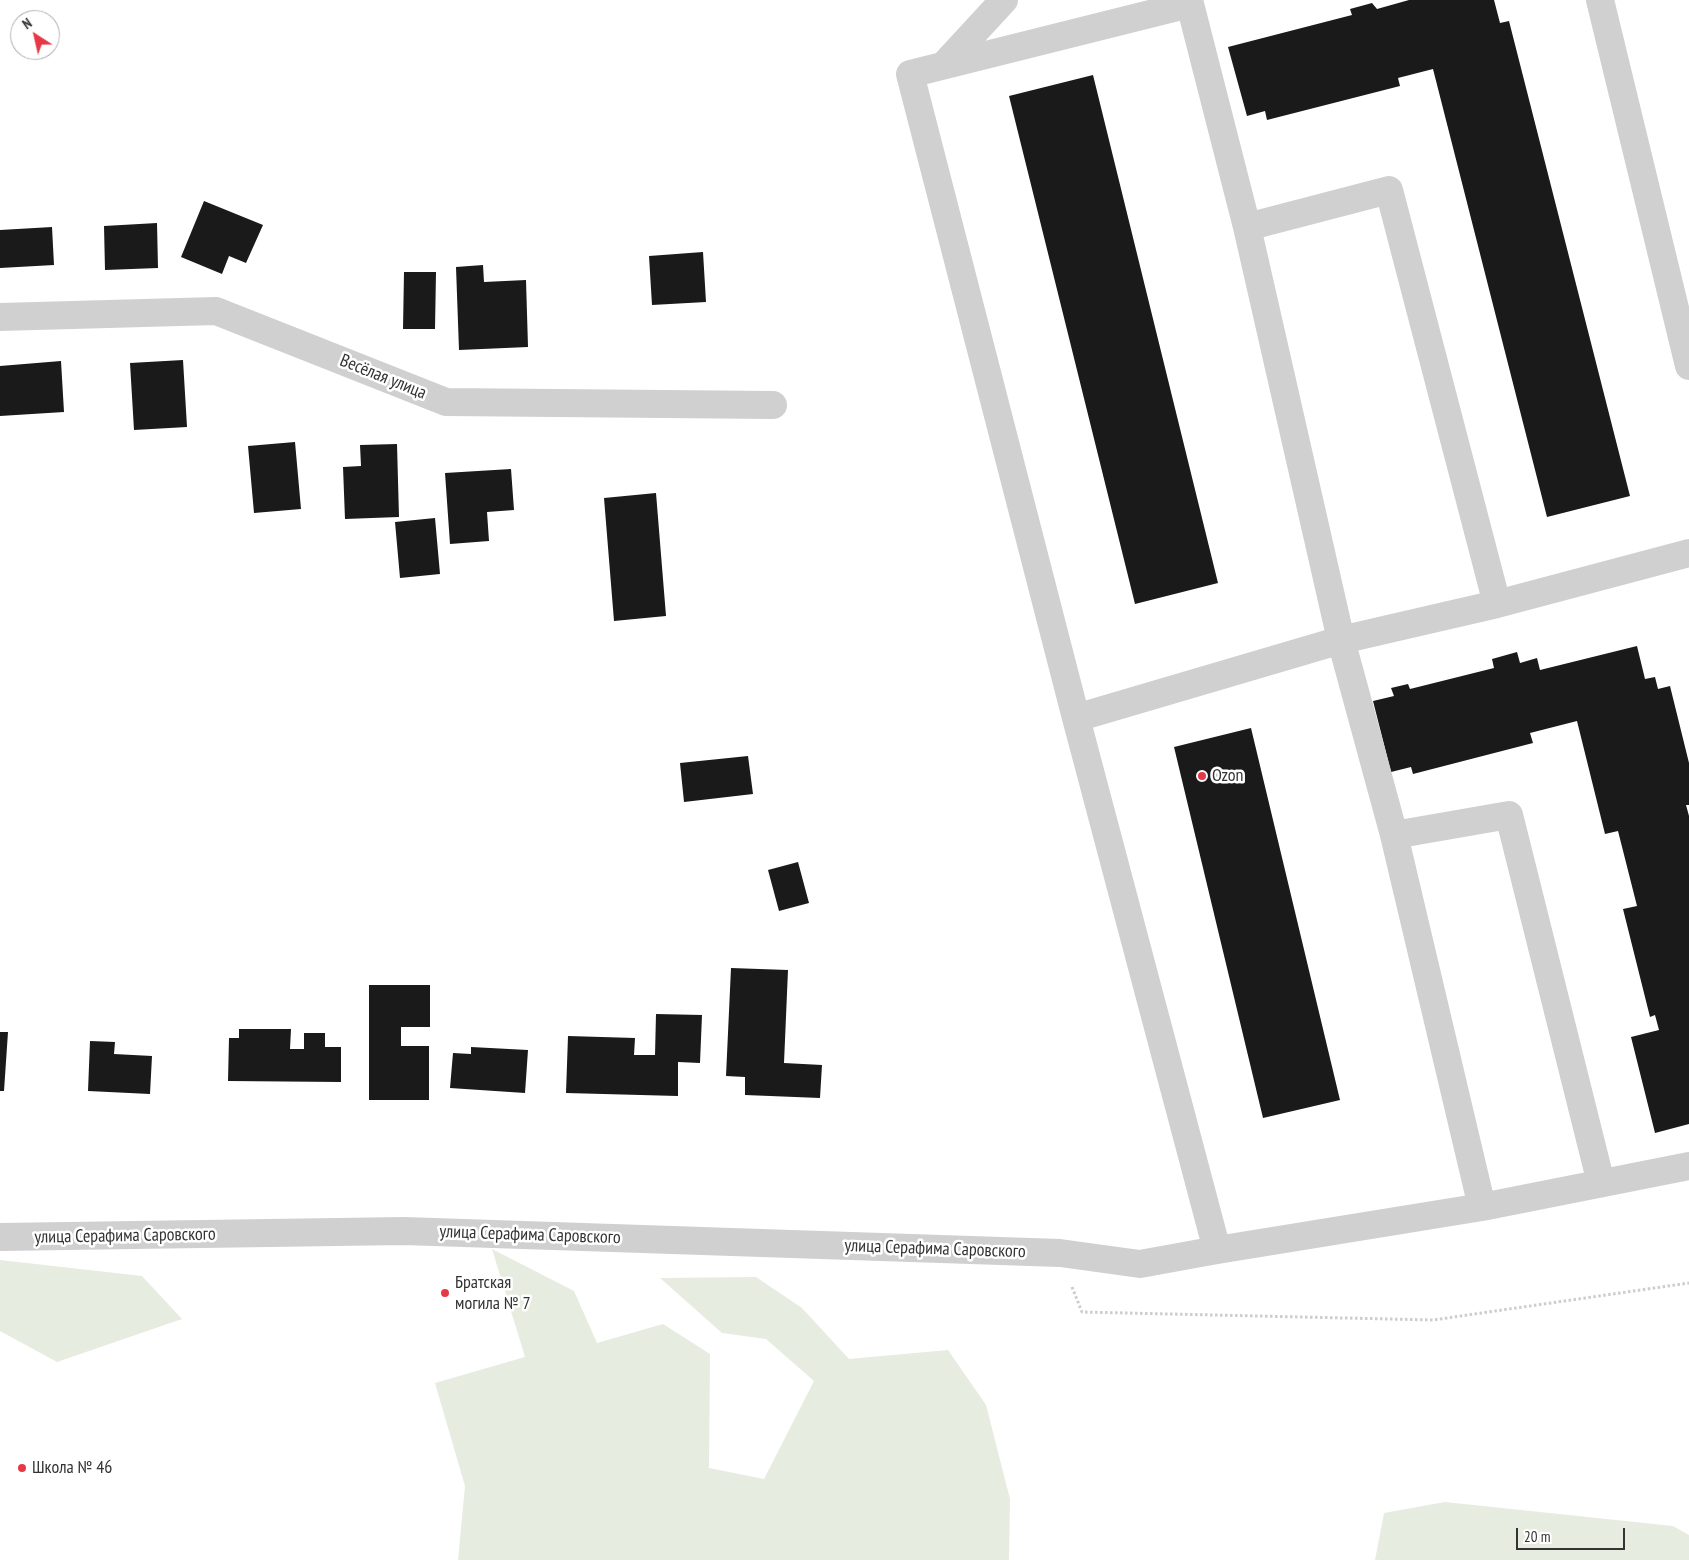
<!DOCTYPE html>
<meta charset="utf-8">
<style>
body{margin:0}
#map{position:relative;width:1689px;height:1560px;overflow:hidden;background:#fff;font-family:"PT Sans Narrow",sans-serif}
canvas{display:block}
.north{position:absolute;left:10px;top:10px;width:50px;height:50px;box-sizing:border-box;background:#fff;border:1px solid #adadad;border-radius:50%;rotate:325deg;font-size:14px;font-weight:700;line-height:20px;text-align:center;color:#333}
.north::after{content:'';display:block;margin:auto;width:18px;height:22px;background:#e63946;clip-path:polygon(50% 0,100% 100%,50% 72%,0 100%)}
.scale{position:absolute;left:1516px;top:1528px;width:109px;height:22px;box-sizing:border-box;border:2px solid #333;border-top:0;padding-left:6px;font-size:15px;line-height:18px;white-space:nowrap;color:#333;-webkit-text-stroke:4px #fff;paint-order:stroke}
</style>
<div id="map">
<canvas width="1689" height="1560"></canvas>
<div class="north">N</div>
<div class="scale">20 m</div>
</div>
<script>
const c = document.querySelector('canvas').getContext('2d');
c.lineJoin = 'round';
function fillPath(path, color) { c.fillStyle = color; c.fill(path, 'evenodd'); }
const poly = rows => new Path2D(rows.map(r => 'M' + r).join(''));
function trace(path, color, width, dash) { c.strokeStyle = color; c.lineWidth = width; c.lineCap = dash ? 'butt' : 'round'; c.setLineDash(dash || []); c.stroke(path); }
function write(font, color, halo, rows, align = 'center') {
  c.font = font + ' "PT Sans Narrow",sans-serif'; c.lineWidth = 5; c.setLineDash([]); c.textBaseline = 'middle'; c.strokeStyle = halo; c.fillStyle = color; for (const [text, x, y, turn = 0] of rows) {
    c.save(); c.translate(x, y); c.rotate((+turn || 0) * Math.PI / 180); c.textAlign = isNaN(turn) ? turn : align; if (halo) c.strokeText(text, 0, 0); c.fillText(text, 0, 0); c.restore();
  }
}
fillPath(poly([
 [492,1249,574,1291,597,1343,663,1324,710,1354,709,1468,764,1479,814,1381,766,1339,722,1333,660,1278,756,1277,802,1308,849,1359,948,1350,986,1405,1010,1499,1009,1560,458,1560,465,1486,435,1383,525,1357],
 [0,1260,142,1276,182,1319,57,1362,0,1331],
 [1445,1502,1673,1526,1689,1535,1689,1560,1375,1560,1384,1513]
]), '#e6ecdf');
fillPath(poly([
 [1409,0,1494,0,1500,23,1509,21,1630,496,1547,517,1433,69,1398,78,1400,86,1267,120,1265,111,1247,116,1228,47,1352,15,1350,9,1372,3,1377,9],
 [1093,75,1218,583,1135,604,1009,96],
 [204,201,263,225,246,263,229,256,222,274,181,257],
 [157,223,158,268,105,270,104,226],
 [52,227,54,265,0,268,0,230],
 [703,252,706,302,652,305,649,256],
 [483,265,484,282,526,280,528,347,459,350,456,267],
 [404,272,436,272,435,329,403,329],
 [183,360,187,427,134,430,130,363],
 [61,361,64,412,0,416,0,366],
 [295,442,301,509,254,513,248,446],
 [397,444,399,517,345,519,343,467,361,466,360,445],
 [511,469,514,510,487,512,489,541,450,544,445,473],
 [656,493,666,616,614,621,604,498],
 [435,518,440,574,400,578,395,522],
 [1637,646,1645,679,1655,677,1658,689,1670,686,1689,763,1689,805,1686,805,1689,816,1689,1124,1655,1133,1631,1037,1659,1030,1655,1015,1650,1017,1623,909,1637,906,1618,831,1605,834,1577,721,1530,733,1533,743,1413,774,1411,767,1391,772,1373,701,1394,696,1391,688,1408,684,1410,689,1494,668,1492,659,1517,652,1520,663,1537,658,1540,670],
 [1251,728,1340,1100,1263,1118,1174,747],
 [748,756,753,794,684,802,680,763],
 [798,862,809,903,779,911,768,870],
 [731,968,788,970,784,1063,822,1065,820,1098,745,1095,745,1077,726,1076],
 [369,985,430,985,430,1027,401,1027,401,1046,429,1046,429,1100,369,1100],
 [656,1014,702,1015,700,1063,678,1062,678,1096,566,1093,568,1036,635,1038,634,1055,655,1055],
 [239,1029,291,1029,290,1049,304,1049,304,1033,325,1033,325,1047,341,1047,341,1082,228,1081,229,1038,239,1038],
 [0,1032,8,1032,4,1091,0,1091],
 [90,1041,115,1042,114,1054,152,1056,150,1094,88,1091],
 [471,1047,528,1050,525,1093,450,1088,453,1053,471,1054]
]), '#1a1a1a');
trace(poly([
 [1072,1287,1082,1312,1433,1320,1689,1283]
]), '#cdcdcd', 3, [2.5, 2.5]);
trace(poly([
 [1600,0,1689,366],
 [944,65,1004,0],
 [1247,227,1389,190,1497,604],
 [0,317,216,311,446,402,773,405],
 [1076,718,910,74,1190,4,1247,227,1341,640,1394,835,1482,1207],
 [1394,835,1509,815,1601,1183],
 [0,1237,404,1231,1060,1253,1140,1264,1217,1250,1482,1207,1689,1166],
 [1217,1250,1076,718,1341,640,1497,604,1689,553]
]), '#d0d0d0', 28);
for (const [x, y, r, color] of [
 [1202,776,5,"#e63946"],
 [445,1293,5,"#e63946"],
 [22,1468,5,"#e63946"]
]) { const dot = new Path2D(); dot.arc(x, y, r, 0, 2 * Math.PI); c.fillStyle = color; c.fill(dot); trace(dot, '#fff', 2); }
write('18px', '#333', '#fff', [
 ["Весёлая улица",383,377,22],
 ["улица Серафима Саровского",530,1235,2],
 ["улица Серафима Саровского",125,1236,-1],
 ["улица Серафима Саровского",935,1249,2]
]);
write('18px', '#333', '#fff', [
 ["Ozon",1212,776],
 ["Братская",455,1283],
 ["могила № 7",455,1304],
 ["Школа № 46",32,1468]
], 'left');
</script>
